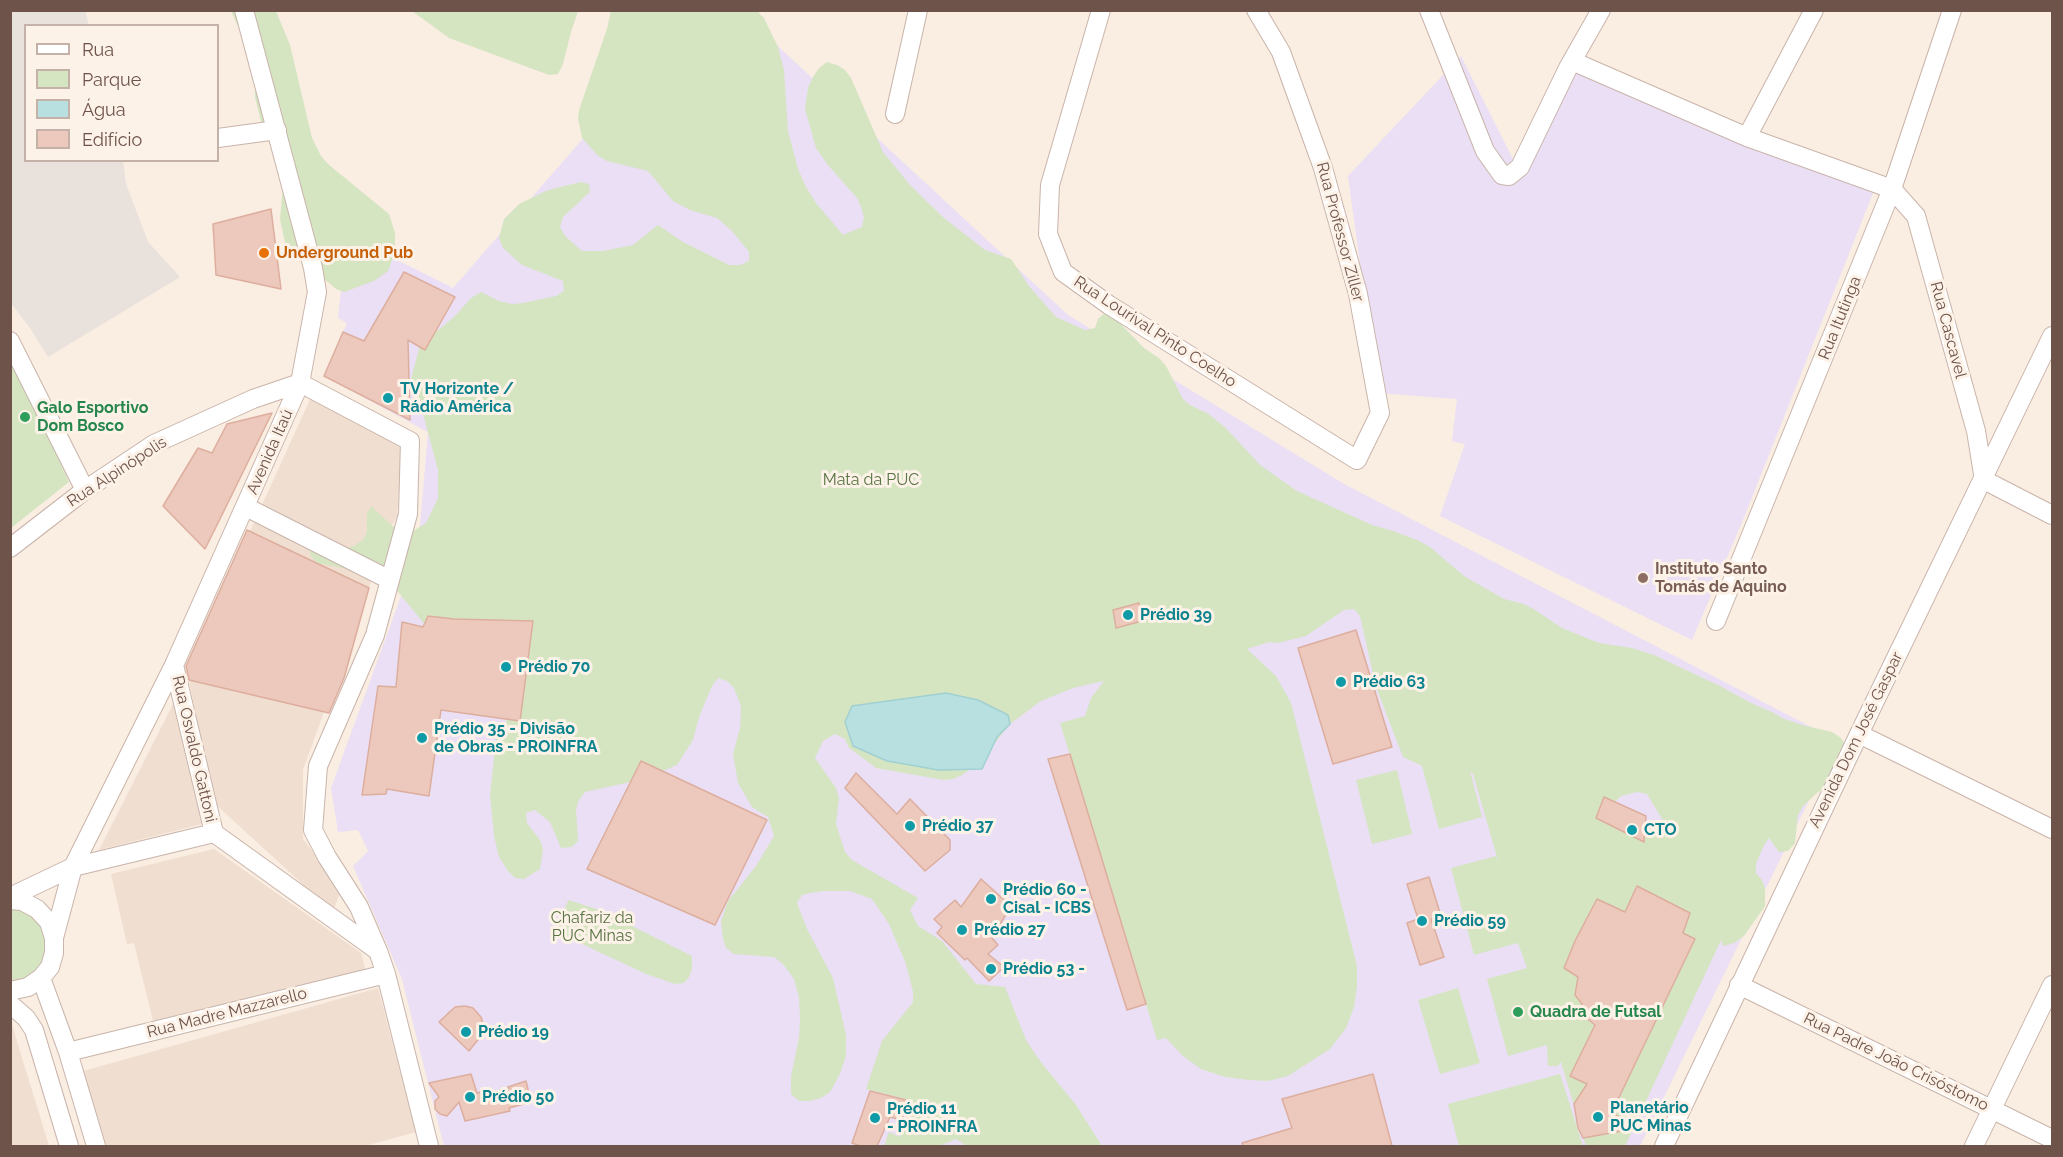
<!DOCTYPE html>
<meta charset="utf-8">
<style>
body{margin:0}
#map{position:relative;width:2063px;height:1157px;overflow:hidden;background:#faede2;font-family:Raleway,sans-serif}
canvas{display:block}
.frame{position:absolute;inset:0;border:12px solid #6e534b;pointer-events:none}
.legend{position:absolute;left:24px;top:24px;width:195px;height:138px;box-sizing:border-box;background:#fdf2e7;border:2px solid #c4b2a9;margin:0;padding:8px 10px;list-style:none;font-size:18px;color:#6e534b}
.legend li{display:flex;align-items:center;gap:12px;height:30px}
.legend b{width:30px;border:2px solid #c4b2a9}
</style>
<div id="map">
<canvas width="2063" height="1157"></canvas>
<div class="frame"></div>
<ul class="legend">
<li><b style="height:8px;background:#fff"></b>Rua</li>
<li><b style="height:16px;background:#d5e5c2"></b>Parque</li>
<li><b style="height:16px;background:#b9e0e1"></b>Água</li>
<li><b style="height:16px;background:#ecc9bc"></b>Edifício</li>
</ul>
</div>
<script>
const c = document.querySelector('canvas').getContext('2d');
c.lineJoin = 'round';
function fillPath(path, color) { c.fillStyle = color; c.fill(path, 'evenodd'); }
const poly = rows => new Path2D(rows.map(r => 'M' + r).join(''));
function trace(path, color, width, dash) { c.strokeStyle = color; c.lineWidth = width; c.lineCap = dash ? 'butt' : 'round'; c.setLineDash(dash || []); c.stroke(path); }
function write(font, color, halo, rows, align = 'center') {
  c.font = font + ' Raleway,sans-serif'; c.lineWidth = 6; c.setLineDash([]); c.textBaseline = 'middle'; c.strokeStyle = halo; c.fillStyle = color; for (const [text, x, y, turn = 0] of rows) {
    c.save(); c.translate(x, y); c.rotate((+turn || 0) * Math.PI / 180); c.textAlign = isNaN(turn) ? turn : align; if (halo) c.strokeText(text, 0, 0); c.fillText(text, 0, 0); c.restore();
  }
}
fillPath(poly([
 [313,393,402,445,397,517,391,527,303,770,303,839,341,889,333,912,212,801,187,669],
 [173,704,202,824,99,850],
 [214,849,361,953,367,975,153,1021,134,943,127,944,111,874],
 [378,988,416,1132,365,1146,101,1146,80,1072],
 [10,1024,12,1025,49,1146,11,1146]
]), '#f0ded1');
fillPath(poly([
 [11,10,85,11,89,25,26,26,26,160,123,161,126,184,148,242,180,277,48,357,30,328,11,303]
]), '#e9e1dc');
fillPath(poly([
 [694,11,740,11,1068,315,1344,484,1838,741,1640,1146,444,1146,402,979,353,866,368,851,358,830,338,832,331,788,418,550,428,432,324,376,347,323,338,318,347,235,453,288],
 [1461,56,1520,173,1569,67,1875,188,1745,515,1692,640,1440,516,1465,444,1452,441,1457,399,1378,393,1348,176]
]), '#eadff5');
fillPath(poly([
 [231,11,276,11,290,45,312,138,321,156,328,164,389,214,395,233,395,252,388,271,374,281,344,292,336,289,292,252,285,243,280,219,283,186,282,163,262,126,255,97,255,77,247,46],
 [412,11,578,11,571,32,563,64,558,74,549,75,449,38],
 [611,11,757,11,764,18,778,47,784,70,788,131,798,169,806,187,816,203,843,235,862,227,864,217,861,207,857,198,827,164,816,148,805,109,808,88,813,77,819,68,827,62,837,65,845,70,851,78,883,152,910,185,944,218,985,250,1011,259,1029,286,1056,317,1085,330,1095,328,1098,319,1106,312,1114,317,1144,348,1160,359,1166,366,1183,399,1190,405,1207,413,1225,427,1260,465,1297,491,1372,525,1393,531,1417,540,1430,547,1464,576,1504,599,1524,604,1535,610,1562,628,1599,643,1632,648,1654,655,1720,686,1751,703,1774,713,1782,718,1802,725,1832,732,1841,738,1846,746,1833,782,1817,793,1803,806,1798,815,1795,843,1788,851,1779,852,1769,838,1764,845,1756,864,1756,873,1762,880,1765,888,1765,906,1744,936,1734,943,1723,946,1721,940,1625,1146,1586,1146,1561,1062,1558,1066,1548,1066,1547,1045,1508,1056,1487,979,1527,968,1518,943,1474,955,1451,868,1496,856,1499,864,1473,774,1470,771,1482,817,1439,829,1422,766,1403,757,1376,687,1360,616,1354,609,1344,610,1306,636,1278,643,1269,642,1247,649,1276,676,1291,703,1357,966,1357,986,1354,1007,1346,1028,1330,1049,1288,1076,1268,1081,1249,1080,1225,1077,1201,1069,1183,1056,1166,1038,1157,1040,1060,723,1085,716,1091,698,1104,681,1073,688,1041,701,1010,724,978,764,962,775,953,779,944,780,876,768,849,748,845,739,835,734,823,741,815,758,836,788,839,798,836,824,845,852,852,860,918,898,910,910,918,926,942,941,976,984,1005,987,1026,1040,1040,1061,1076,1105,1102,1146,967,1146,956,1139,939,1146,884,1146,889,1132,900,1137,913,1101,866,1089,882,1041,913,1002,913,992,906,964,889,924,872,899,850,891,824,891,810,893,802,895,797,903,807,929,833,978,846,1035,846,1056,840,1074,830,1092,821,1098,810,1101,799,1101,791,1094,791,1076,799,1038,800,1019,799,997,794,979,783,964,774,957,734,954,726,948,723,939,721,921,728,901,756,866,774,836,768,817,752,807,738,783,733,754,740,728,741,706,734,688,727,681,718,678,712,686,699,717,693,740,677,765,644,779,585,792,579,800,576,809,578,841,572,847,561,848,550,822,535,810,526,813,527,823,540,840,543,850,540,869,524,879,515,878,508,871,499,857,494,836,490,795,496,739,501,728,513,712,435,637,381,571,348,569,317,563,311,556,309,548,345,548,354,546,363,540,367,532,367,514,371,506,398,531,408,534,426,523,438,498,438,470,420,403,411,379,420,345,454,317,471,298,481,292,499,301,512,304,523,303,556,296,564,291,563,281,522,265,503,248,499,238,504,219,519,204,548,190,581,182,589,184,590,192,563,217,560,227,565,236,582,251,603,251,633,245,658,225,683,242,729,265,740,265,749,261,749,252,732,231,717,218,690,210,673,201,648,171,607,161,598,156,582,138,578,118,579,110,607,29],
 [1637,792,1647,794,1665,824,1667,831,1619,817,1614,803,1621,796],
 [10,352,69,482,11,528,10,528],
 [1397,770,1412,834,1372,844,1356,780],
 [10,900,49,922,50,967,10,991],
 [569,900,602,911,692,956,692,969,689,977,684,983,675,984,646,974,552,930],
 [1458,988,1480,1063,1440,1074,1418,1000],
 [1560,1074,1583,1146,1459,1146,1448,1104]
]), '#d5e5c2');
const water = poly([
 [946,693,978,700,1008,715,1010,724,997,737,982,769,938,770,916,766,887,761,853,746,845,722,852,706,946,693]
]);
fillPath(water, '#b9e0e1');
trace(water, '#a0d0d1', 1.5);
const building = poly([
 [271,209,281,289,216,275,213,224,271,209],
 [404,272,455,297,425,350,408,340,410,420,324,376,343,332,364,341,404,272],
 [272,413,218,523,205,549,163,506,198,448,212,453,227,424,272,413],
 [247,530,369,588,344,678,329,713,189,680,186,666,247,530],
 [1139,603,1142,621,1116,628,1113,610,1139,603],
 [428,616,454,619,533,621,520,721,441,710,429,796,387,789,386,794,362,795,378,686,396,687,402,622,423,627,428,616],
 [1356,630,1392,747,1333,764,1298,648,1356,630],
 [1070,754,1146,1004,1127,1010,1048,759,1070,754],
 [641,761,767,820,715,925,587,869,641,761],
 [856,773,897,814,910,799,950,840,950,850,925,871,845,788,856,773],
 [1604,797,1646,816,1644,842,1596,818,1604,797],
 [1429,877,1441,916,1431,919,1444,957,1420,965,1407,923,1418,919,1407,884,1429,877],
 [981,879,1011,906,992,938,998,945,988,954,1004,967,989,981,967,958,965,960,937,933,942,927,934,919,955,900,961,907,981,879],
 [1637,886,1690,913,1683,933,1695,939,1612,1112,1622,1119,1622,1131,1583,1138,1578,1128,1574,1104,1587,1084,1570,1076,1595,1025,1584,1016,1581,1009,1582,1004,1575,995,1578,977,1564,968,1575,941,1597,899,1625,912,1637,886],
 [465,1006,473,1008,481,1017,484,1027,480,1037,469,1051,439,1022,455,1007,465,1006],
 [471,1074,477,1093,481,1092,482,1095,509,1088,508,1087,526,1081,531,1102,509,1108,510,1111,465,1121,459,1102,447,1116,440,1114,435,1109,435,1101,439,1097,429,1083,471,1074],
 [1373,1074,1392,1146,1243,1146,1242,1143,1292,1128,1282,1099,1373,1074],
 [870,1091,910,1101,901,1120,890,1117,877,1146,861,1146,852,1143,870,1091]
]);
fillPath(building, '#ecc9bc');
trace(building, '#ddae9e', 1.5);
const minor = poly([
 [1101,10,1050,185,1048,234,1063,272,1109,305,1357,460,1380,413,1358,294,1323,168,1281,52,1256,10],
 [1429,10,1485,151,1502,175,1509,176,1520,167,1568,68,1601,10],
 [1572,61,1747,137,1892,189,1916,216,1976,431,1984,480,2052,515],
 [895,114,918,10],
 [1747,137,1814,10],
 [218,138,277,130],
 [10,341,85,490],
 [246,507,390,580],
 [10,548,85,490,154,444,253,399,300,383,410,441,408,514,375,635,318,766,313,830,327,857,359,907,378,951,386,974,429,1146],
 [1716,621,1892,189,1952,10],
 [174,665,214,833],
 [1859,734,2052,829],
 [214,833,378,951],
 [10,897,73,867,214,833],
 [10,900,22,901,37,909,49,922,54,938,54,953,50,967,41,978,28,987,10,991],
 [54,938,73,867,174,665,300,383,317,292,313,268,244,10],
 [41,978,68,1052,96,1146],
 [1739,985,2052,1139],
 [10,1004,26,1018,34,1030,69,1146],
 [68,1052,386,974],
 [1664,1146,1859,734,2052,336],
 [1974,1146,2052,985]
]);
trace(minor, '#c9b4aa', 20);
trace(minor, '#fff', 18);
for (const [x, y, r, color] of [
 [264,253,6,"#e8710a"],
 [388,398,6,"#0f9aa8"],
 [25,417,6,"#2e9e5b"],
 [1643,578,6,"#8d6e63"],
 [1128,615,6,"#0f9aa8"],
 [506,667,6,"#0f9aa8"],
 [1341,682,6,"#0f9aa8"],
 [422,738,6,"#0f9aa8"],
 [910,826,6,"#0f9aa8"],
 [1632,830,6,"#0f9aa8"],
 [991,899,6,"#0f9aa8"],
 [1422,921,6,"#0f9aa8"],
 [962,930,6,"#0f9aa8"],
 [991,969,6,"#0f9aa8"],
 [1518,1012,6,"#2e9e5b"],
 [466,1032,6,"#0f9aa8"],
 [470,1097,6,"#0f9aa8"],
 [1598,1117,6,"#0f9aa8"],
 [875,1118,6,"#0f9aa8"]
]) { const dot = new Path2D(); dot.arc(x, y, r, 0, 2 * Math.PI); c.fillStyle = color; c.fill(dot); trace(dot, '#fdf2e7', 2); }
write('16px', '#6e534b', '#fdf2e7', [
 ["Rua Professor Ziller",1340,232,75],
 ["Rua Itutinga",1840,318,-68],
 ["Rua Cascavel",1948,330,75],
 ["Rua Lourival Pinto Coelho",1155,332,33],
 ["Avenida Itaú",270,452,-66],
 ["Rua Alpinópolis",117,472,-33],
 ["Avenida Dom José Gaspar",1856,740,-64],
 ["Rua Osvaldo Gattoni",194,749,77],
 ["Rua Madre Mazzarello",227,1013,-14],
 ["Rua Padre João Crisóstomo",1896,1062,26]
]);
write('bold 16px', '#c56008', '#fdf2e7', [
 ["Underground Pub",276,253]
], 'left');
write('bold 16px', '#0d838f', '#fdf2e7', [
 ["TV Horizonte /",400,389],
 ["Rádio América",400,407],
 ["Prédio 39",1140,615],
 ["Prédio 70",518,667],
 ["Prédio 63",1353,682],
 ["Prédio 35 - Divisão",434,729],
 ["de Obras - PROINFRA",434,747],
 ["Prédio 37",922,826],
 ["CTO",1644,830],
 ["Prédio 60 -",1003,890],
 ["Cisal - ICBS",1003,908],
 ["Prédio 59",1434,921],
 ["Prédio 27",974,930],
 ["Prédio 53 -",1003,969],
 ["Prédio 19",478,1032],
 ["Prédio 50",482,1097],
 ["Planetário",1610,1108],
 ["PUC Minas",1610,1126],
 ["Prédio 11",887,1109],
 ["- PROINFRA",887,1127]
], 'left');
write('bold 16px', '#27864d', '#fdf2e7', [
 ["Galo Esportivo",37,408],
 ["Dom Bosco",37,426],
 ["Quadra de Futsal",1530,1012]
], 'left');
write('16px', '#587344', '#fdf2e7', [
 ["Mata da PUC",871,480],
 ["Chafariz da",592,918],
 ["PUC Minas",592,936]
]);
write('bold 16px', '#785e54', '#fdf2e7', [
 ["Instituto Santo",1655,569],
 ["Tomás de Aquino",1655,587]
], 'left');
</script>
